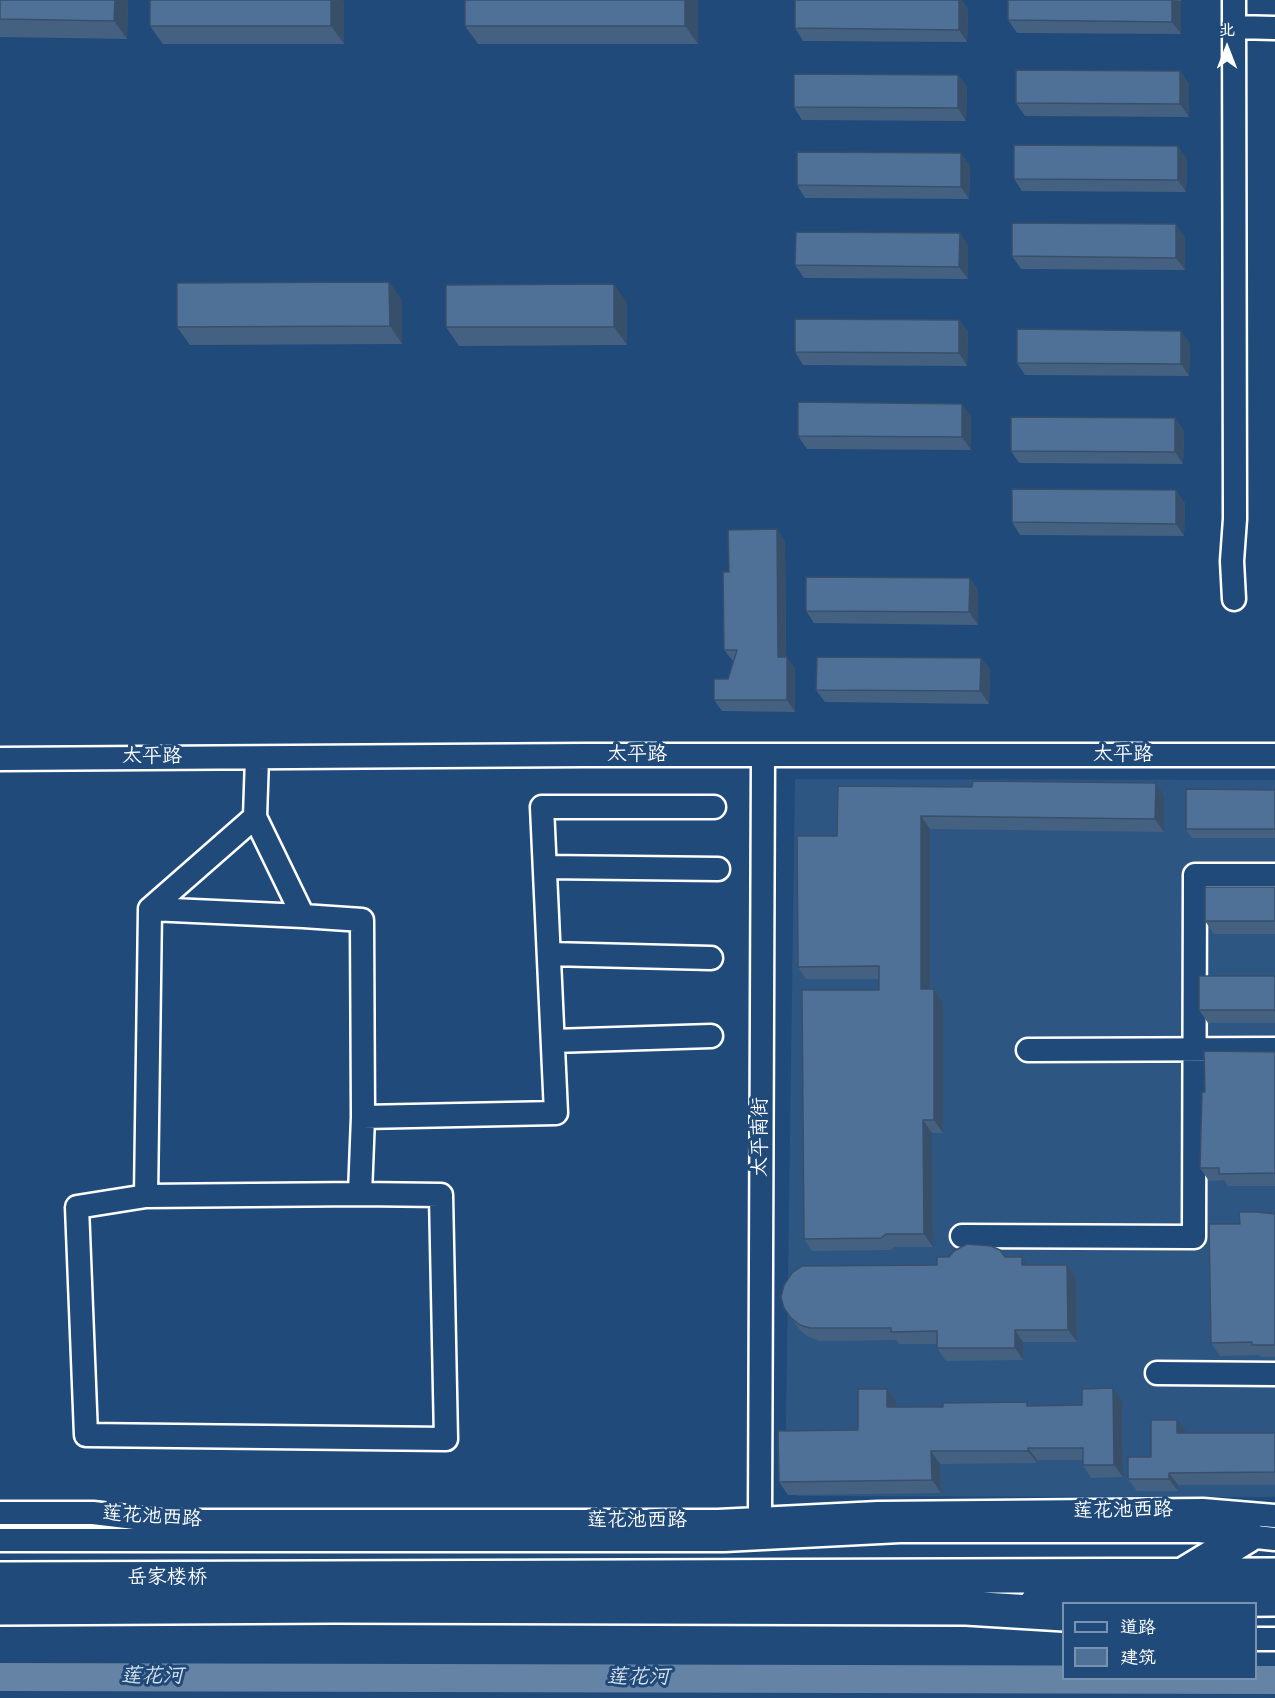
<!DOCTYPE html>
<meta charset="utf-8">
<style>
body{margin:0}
#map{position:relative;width:1275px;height:1698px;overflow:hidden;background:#1f4a7a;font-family:Sriracha,"LXGW WenKai TC",sans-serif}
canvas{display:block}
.legend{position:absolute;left:1062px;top:1602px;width:195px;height:78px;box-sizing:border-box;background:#1f4a7a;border:2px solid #7992af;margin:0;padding:8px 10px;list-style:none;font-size:18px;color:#fff}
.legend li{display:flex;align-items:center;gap:12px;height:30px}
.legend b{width:30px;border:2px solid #7992af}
.north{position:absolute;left:1197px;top:18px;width:60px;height:60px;-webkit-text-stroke:4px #1f4a7a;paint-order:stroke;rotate:0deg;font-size:16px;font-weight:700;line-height:24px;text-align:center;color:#fff}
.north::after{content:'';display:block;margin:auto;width:21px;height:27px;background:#fff;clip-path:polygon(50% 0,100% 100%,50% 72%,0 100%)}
</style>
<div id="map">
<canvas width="1275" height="1698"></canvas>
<ul class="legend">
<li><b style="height:8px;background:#1f4a7a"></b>道路</li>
<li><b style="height:16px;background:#507197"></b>建筑</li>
</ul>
<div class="north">北</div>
</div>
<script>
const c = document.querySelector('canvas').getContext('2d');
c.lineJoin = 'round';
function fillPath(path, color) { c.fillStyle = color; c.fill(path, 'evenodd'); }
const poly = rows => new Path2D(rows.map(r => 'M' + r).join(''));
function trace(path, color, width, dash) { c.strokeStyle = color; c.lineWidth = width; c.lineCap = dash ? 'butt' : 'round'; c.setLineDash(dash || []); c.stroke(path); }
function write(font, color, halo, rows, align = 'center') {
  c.font = font + ' Sriracha,"LXGW WenKai TC",sans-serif'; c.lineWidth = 6; c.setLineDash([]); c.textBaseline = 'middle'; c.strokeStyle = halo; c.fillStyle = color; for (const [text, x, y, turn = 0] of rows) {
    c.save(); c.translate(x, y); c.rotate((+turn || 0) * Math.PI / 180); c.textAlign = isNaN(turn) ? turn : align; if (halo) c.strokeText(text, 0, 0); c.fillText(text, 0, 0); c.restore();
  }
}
fillPath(poly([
 [795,779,1275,780,1275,1497,798,1496,785,1490]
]), '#2e5683');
trace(poly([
 [0,1677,1275,1680]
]), '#6583a4', 28);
const minor = poly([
 [1234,0,1235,519,1232,561,1234,599],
 [1234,27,1275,28],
 [257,758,255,817,303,916,362,920,363,1117,556,1113,542,807,714,807],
 [0,759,585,755,1275,755],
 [255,817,150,909,146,1196,77,1207,86,1435,446,1439,441,1195,360,1194,363,1117],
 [545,867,718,869],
 [150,909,303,916],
 [549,954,711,958],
 [553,1041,711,1036],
 [1028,1050,1275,1049],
 [146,1196,360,1194],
 [962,1236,1194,1237,1195,875,1275,875],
 [1157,1373,1275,1374],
 [0,1513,93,1513,160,1521,718,1521,878,1513,1203,1510,1275,1516],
 [760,1518,763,755],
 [0,1540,724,1540,900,1531,1199,1531,1275,1539],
 [1256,1639,1275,1639]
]);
const highway = poly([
 [1183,1575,1247,1536],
 [0,1579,1275,1575],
 [1037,1603,1064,1601,1275,1599],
 [0,1608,334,1606,966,1608,1064,1614]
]);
trace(minor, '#fff', 27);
trace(highway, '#fff', 38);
trace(minor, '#1f4a7a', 22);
trace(highway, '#1f4a7a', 33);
fillPath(poly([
 [0,0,128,0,127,39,0,37],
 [465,0,696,0,698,2,698,44,478,44,465,26],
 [795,0,961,0,968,9,967,42,803,41,795,28],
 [1008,0,1181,0,1181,34,1017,33,1008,20],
 [344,2,344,44,163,44,150,26],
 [1180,71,1189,84,1189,117,1025,116,1016,103],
 [958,75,967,87,966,121,802,120,794,107],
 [961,153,970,166,969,199,805,198,797,185],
 [1187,159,1186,192,1022,191,1014,179],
 [960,233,968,246,968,279,804,278,795,265],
 [1185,237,1185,270,1021,269,1012,256],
 [389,282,402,301,402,344,190,345,177,327],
 [627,303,627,345,459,346,446,327],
 [959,320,968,332,967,366,803,365,795,352],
 [1190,343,1189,376,1025,375,1017,363],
 [971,416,971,450,807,449,798,436],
 [1175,418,1184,431,1183,464,1019,463,1011,451],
 [1185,503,1184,536,1020,535,1012,522],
 [785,541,786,657,795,669,795,712,722,711,714,700,728,679,733,661,724,650,729,572],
 [970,578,978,591,978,625,814,623,806,611],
 [981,658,990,670,989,704,825,702,816,690],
 [838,786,1164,796,1164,832,930,829,930,989,934,989,943,1002,943,1133,932,1133,933,1247,895,1247,890,1250,812,1251,804,1239,879,990,879,979,806,979,798,967,837,836],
 [1275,790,1275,838,1192,838,1186,829],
 [1275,887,1275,934,1214,934,1205,921],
 [1275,976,1275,1023,1208,1023,1199,1010],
 [1275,1052,1275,1186,1228,1186,1224,1180,1209,1181,1200,1168,1205,1092],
 [1275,1214,1275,1357,1261,1357,1259,1355,1220,1356,1211,1343,1240,1224],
 [1005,1257,1022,1257,1028,1265,1067,1265,1076,1277,1077,1342,1023,1342,1023,1360,946,1361,937,1348,937,1344,899,1344,897,1340,819,1341,809,1337,800,1330,784,1308,937,1265],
 [1113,1388,1122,1401,1123,1477,1091,1478,1083,1465,1083,1460,1037,1460,1037,1463,940,1464,941,1493,788,1495,779,1482,858,1430,896,1401,896,1407,1082,1405],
 [1186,1432,1186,1433,1275,1433,1275,1485,1178,1485,1178,1491,1137,1491,1128,1479,1151,1457]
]), '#456182');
fillPath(poly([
 [115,0,128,0,127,39,114,21],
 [331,0,343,0,344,2,344,44,331,26],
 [685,0,696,0,698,2,698,44,685,26],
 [959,0,961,0,968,9,967,42,959,30],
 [1172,0,1181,1,1181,34,1172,22],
 [1180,71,1189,84,1189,117,1180,104],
 [958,75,967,87,966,121,958,108],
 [1178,146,1187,159,1186,192,1178,180],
 [961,153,970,166,969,199,961,187],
 [1176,224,1185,237,1185,270,1176,258],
 [960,233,968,246,968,279,959,267],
 [389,282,402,301,402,344,390,326],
 [614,284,627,303,627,345,614,327],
 [959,320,968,332,967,366,959,353],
 [1181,331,1190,343,1189,376,1181,364],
 [962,404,971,416,971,450,962,437],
 [1175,418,1184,431,1183,464,1175,452],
 [1176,490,1185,503,1184,536,1176,524],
 [777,529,785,541,786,669,778,657],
 [970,578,978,591,978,625,969,612],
 [787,657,795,669,795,712,787,700],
 [981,658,990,670,989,704,980,691],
 [1156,783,1164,796,1164,832,1155,819],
 [921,816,930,829,930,1002,921,989],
 [934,989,943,1002,943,1133,934,1120],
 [923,1120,932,1133,933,1247,924,1234],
 [1022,1257,1031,1269,1022,1265],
 [1067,1265,1076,1277,1077,1342,1068,1330],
 [1015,1330,1023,1342,1023,1360,1015,1348],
 [1113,1388,1122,1401,1123,1477,1114,1465],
 [887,1389,896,1401,896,1420,887,1407],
 [1177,1420,1186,1432,1186,1446,1177,1433],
 [1028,1448,1037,1460,1037,1463,1028,1451],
 [931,1451,940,1464,941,1493,932,1480],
 [1169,1473,1178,1485,1178,1491,1169,1479]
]), '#384f6a');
const building = poly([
 [0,0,115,0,114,21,0,19,0,0],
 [150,0,331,0,331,26,150,26,150,0],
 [465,0,685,0,685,26,465,26,465,0],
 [795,0,959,0,959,30,795,28,795,0],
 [1008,0,1172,0,1172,22,1008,20,1008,0],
 [1016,70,1180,71,1180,104,1016,103,1016,70],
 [794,74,958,75,958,108,794,107,794,74],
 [1014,145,1178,146,1178,180,1014,179,1014,145],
 [797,152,961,153,961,187,797,185,797,152],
 [1012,223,1176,224,1176,258,1012,256,1012,223],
 [796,232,960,233,959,267,795,265,796,232],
 [389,282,390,326,177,327,177,283,389,282],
 [614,284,614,327,446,327,446,285,614,284],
 [795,319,959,320,959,353,795,352,795,319],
 [1017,329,1181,331,1181,364,1017,363,1017,329],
 [798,402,962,404,962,437,798,436,798,402],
 [1011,417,1175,418,1175,452,1011,451,1011,417],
 [1012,489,1176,490,1176,524,1012,522,1012,489],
 [777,529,778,657,787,657,787,700,714,700,714,679,728,679,737,650,724,650,723,572,729,572,728,530,777,529],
 [806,577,970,578,969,612,806,611,806,577],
 [817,657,981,658,980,691,816,690,817,657],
 [973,781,1156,783,1155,819,921,816,921,989,934,989,934,1120,923,1120,924,1234,886,1234,881,1238,804,1239,802,990,879,990,879,966,798,967,797,836,837,836,838,786,972,787,973,781],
 [1186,789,1275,790,1275,829,1186,829,1186,789],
 [1205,887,1275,887,1275,921,1205,921,1205,887],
 [1199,976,1275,976,1275,1010,1199,1010,1199,976],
 [1204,1051,1275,1052,1275,1173,1219,1174,1219,1168,1200,1168,1202,1092,1205,1092,1204,1051],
 [1239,1212,1257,1212,1275,1214,1275,1345,1252,1345,1252,1342,1211,1343,1209,1224,1240,1224,1239,1212],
 [967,1244,991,1246,1000,1250,1005,1257,1022,1257,1022,1265,1067,1265,1068,1330,1015,1330,1015,1348,937,1348,937,1331,891,1332,891,1328,810,1328,800,1325,791,1318,784,1308,781,1297,784,1285,792,1273,802,1266,937,1265,937,1257,949,1257,954,1251,967,1244],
 [1113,1388,1114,1465,1083,1465,1083,1448,1028,1448,1028,1451,931,1451,932,1480,779,1482,778,1431,858,1430,858,1389,887,1389,887,1407,943,1407,943,1403,1027,1402,1027,1406,1082,1405,1082,1389,1113,1388],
 [1151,1420,1177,1420,1177,1433,1275,1433,1275,1472,1169,1473,1169,1479,1128,1479,1128,1457,1151,1457,1151,1420]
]);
fillPath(building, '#507197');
trace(building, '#384f6a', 1.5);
write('20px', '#fff', '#1f4a7a', [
 ["太平路",637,755],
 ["太平路",1123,755],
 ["太平路",152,757],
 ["太平南街",761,1137,-90],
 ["莲花池西路",1123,1511,-1],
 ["莲花池西路",152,1517,4],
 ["莲花池西路",637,1521],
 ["岳家楼桥",167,1578]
]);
write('italic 21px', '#d8e0e8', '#1f4a7a', [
 ["莲花河",152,1677],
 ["莲花河",638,1678]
]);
</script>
